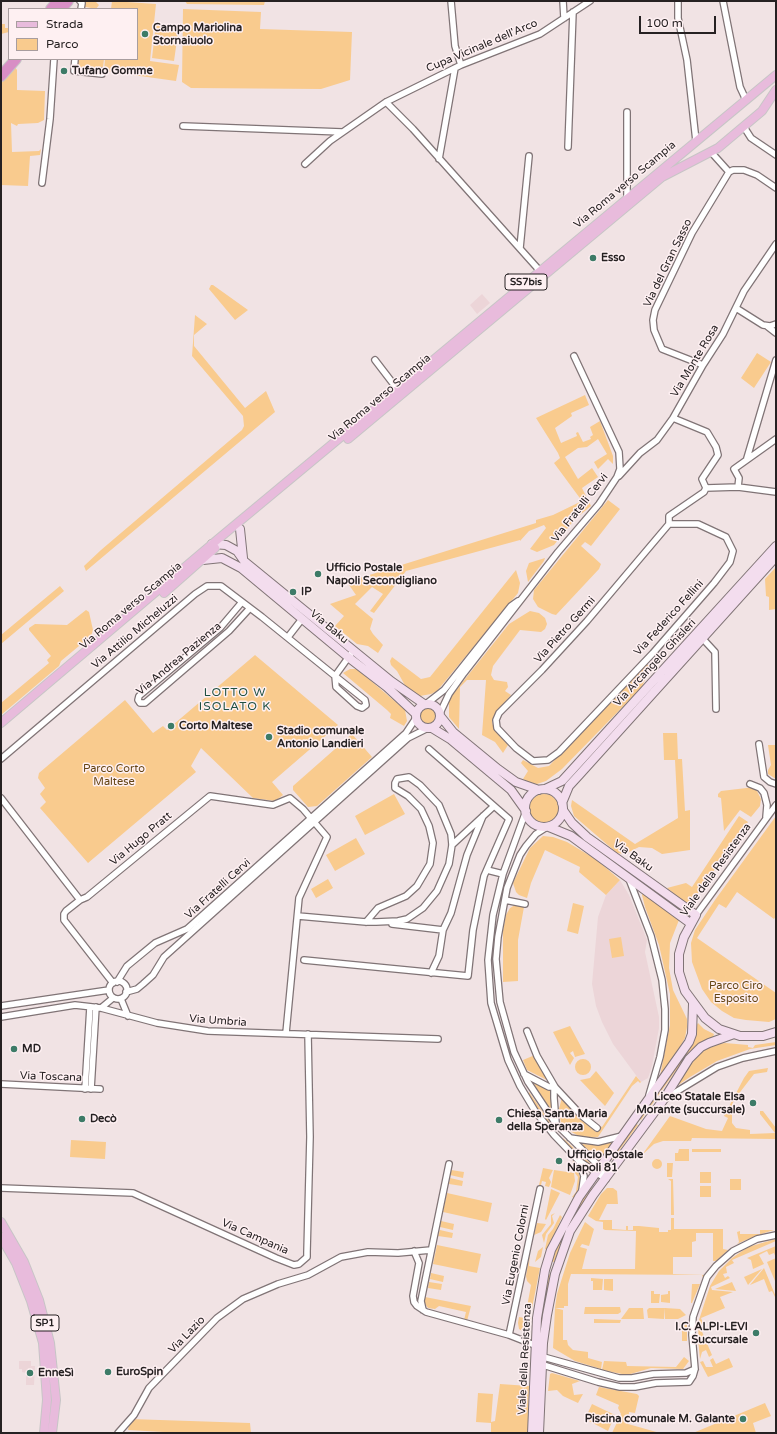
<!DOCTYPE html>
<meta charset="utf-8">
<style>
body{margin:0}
#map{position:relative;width:777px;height:1434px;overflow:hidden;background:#f1e3e4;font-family:"Varela Round",sans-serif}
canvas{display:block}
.frame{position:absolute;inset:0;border:2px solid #262122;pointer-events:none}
.legend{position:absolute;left:8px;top:8px;width:130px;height:52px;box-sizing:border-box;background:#fef0f2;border:1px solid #a89d9f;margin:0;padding:5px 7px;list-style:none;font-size:12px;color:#262122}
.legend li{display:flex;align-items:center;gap:8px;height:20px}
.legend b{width:20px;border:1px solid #a89d9f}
.scale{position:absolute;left:639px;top:16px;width:77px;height:18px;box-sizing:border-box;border:2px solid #262122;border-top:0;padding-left:5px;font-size:12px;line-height:14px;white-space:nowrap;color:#262122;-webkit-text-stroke:3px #fef0f2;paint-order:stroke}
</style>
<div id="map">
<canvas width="777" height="1434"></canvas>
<div class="frame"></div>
<ul class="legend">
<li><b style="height:5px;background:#e8bbdc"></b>Strada</li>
<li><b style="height:11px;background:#f9cb8e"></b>Parco</li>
</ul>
<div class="scale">100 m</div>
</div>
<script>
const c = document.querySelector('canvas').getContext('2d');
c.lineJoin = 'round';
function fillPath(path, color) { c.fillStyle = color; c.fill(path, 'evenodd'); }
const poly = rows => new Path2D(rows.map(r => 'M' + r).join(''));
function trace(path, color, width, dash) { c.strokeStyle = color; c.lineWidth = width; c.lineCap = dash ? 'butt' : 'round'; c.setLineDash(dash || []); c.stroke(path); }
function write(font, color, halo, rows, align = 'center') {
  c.font = font + ' "Varela Round",sans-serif'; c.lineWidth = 3; c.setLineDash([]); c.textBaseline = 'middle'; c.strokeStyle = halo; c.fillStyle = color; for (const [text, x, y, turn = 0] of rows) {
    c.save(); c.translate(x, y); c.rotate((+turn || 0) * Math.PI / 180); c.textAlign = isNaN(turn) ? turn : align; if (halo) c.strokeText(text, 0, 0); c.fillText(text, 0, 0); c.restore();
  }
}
fillPath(poly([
 [482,294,490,303,477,314,470,305],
 [620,880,629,895,647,940,645,952,659,1017,659,1028,652,1066,648,1078,641,1082,613,1044,602,1022,596,1006,592,984,598,917,606,895],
 [19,1361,31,1361,31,1366,35,1366,34,1385,26,1385,26,1373,22,1372,22,1369,19,1369]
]), '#ecd5d8');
fillPath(poly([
 [84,1,96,2,99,5,96,9,86,7,82,9],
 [112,1,156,4,150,61,179,65,176,81,104,71,105,59,137,59,137,9,111,9],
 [185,1,265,1,264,5,187,4],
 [183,9,261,12,260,29,352,32,350,80,321,89,191,88,182,82],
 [1,24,5,24,5,28,9,28,9,32,1,34],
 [156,24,179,26,174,61,152,58],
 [76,59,104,59,103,67,101,67,101,73,76,69],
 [15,67,17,70,17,90,45,91,44,120,38,123,18,124,17,126,11,123,12,152,39,151,41,149,40,155,30,156,28,186,1,185,1,83],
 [211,285,213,285,248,310,235,320,209,289],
 [195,315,207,324,194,335,194,346,245,408,266,391,275,412,86,571,84,566,101,550,242,430,244,426,243,416,192,356],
 [757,353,771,362,754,388,741,378],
 [585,395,589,405,571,413,572,416,555,428,561,443,577,436,576,433,578,432,583,442,591,439,590,437,593,435,590,427,600,421,613,456,613,464,608,459,598,469,594,462,607,454,598,439,587,447,578,448,565,457,578,479,592,468,598,477,582,488,591,506,575,519,554,545,537,552,530,549,546,528,544,525,529,531,520,541,520,540,406,571,374,613,370,611,383,594,372,587,355,604,373,619,370,629,373,634,383,645,378,653,368,646,357,644,335,626,344,616,330,604,356,595,347,582,536,523,536,520,553,515,582,501,554,463,560,458,558,453,536,418],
 [608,500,620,509,591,546,585,542,581,546,601,564,599,569,556,615,552,614,538,607,533,599,534,590],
 [545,558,544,561,528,582,526,571,529,563],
 [776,567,776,609,769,610,769,597,766,596,765,579],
 [516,570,520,583,518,593,437,691,431,694,420,696,407,689,397,671,391,665,390,661,392,657,421,679,430,677],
 [60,586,64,591,1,644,1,635],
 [86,610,89,612,93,630,91,636,61,661,59,666,1,715,1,703,49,663,47,660,51,656,29,630,29,628,35,624,67,625],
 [530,611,539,613,545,618,547,624,545,629,541,632,520,630,493,666,491,675,494,680,507,682,508,687,505,691,511,695,494,715,492,722,494,729,508,745,503,753,495,742,482,735,486,680,467,680,460,687,459,729,449,717,449,699,509,624],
 [255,655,338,725,272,782,283,795,275,801,253,798,201,748,191,766,196,772,88,863,40,808,46,802,40,794,45,788,38,778,39,773,125,700,153,733,163,726,167,730],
 [645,663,650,667,642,687,562,769,546,781,537,784,529,783,523,779,528,771,521,763,523,760,538,768,549,766],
 [350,669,357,669,405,710,407,721,404,726,390,718,391,714,387,710,343,673],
 '419 716a9 9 0 1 1 18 0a9 9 0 1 1-18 0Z',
 [663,733,677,733,678,759,682,759,685,811,690,810,690,850,662,854,652,848,639,847,625,854,617,853,574,816,571,806,572,800,635,844,678,818,675,760,664,760],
 [352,734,372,757,317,806,308,807,293,790,293,786],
 [768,745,776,745,776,779,768,774,768,770,771,765],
 [755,787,761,799,760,806,751,817,740,810,724,831,721,798,718,797,718,794,721,791],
 [394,794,405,814,365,835,355,816],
 '529 809a15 15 0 1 1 30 0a15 15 0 1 1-30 0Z',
 [739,816,748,822,689,906,667,888,686,883,692,887],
 [776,816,776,916,774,919,737,892,726,908,719,904,697,938,776,993,776,1019,769,1022,746,1020,734,1018,722,1011,711,1002,702,989,692,962,691,943,695,930,715,900],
 [543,836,553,837,567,842,597,860,620,880,606,895,579,872,580,867,545,850,531,883,527,898,519,895,516,892,513,883,530,848],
 [356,838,365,854,335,871,326,855],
 [328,879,333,888,316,898,311,889],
 [643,892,679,920,670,943,669,968,673,990,687,1019,687,1027,685,1038,677,1052,660,1076,670,1025,670,994,659,945,645,907,642,895],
 [573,903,584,906,578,934,567,931],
 [515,905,524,907,518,940,518,981,503,982,503,931,506,915,510,908],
 [621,937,624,956,612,958,609,939],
 [698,1023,704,1029,714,1034,713,1037,701,1042,689,1052,641,1120,639,1118],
 [570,1026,585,1054,575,1057,573,1051,570,1053,574,1058,570,1065,553,1032],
 [776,1042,776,1045,750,1049,717,1061,690,1077,674,1088,697,1056,705,1048,713,1045,725,1043,748,1045,748,1047,753,1048,755,1045],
 [535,1055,549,1081,527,1070,523,1060],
 '575 1067a8 8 0 1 1 16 0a8 8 0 1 1-16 0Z',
 [768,1068,767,1072,754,1074,734,1100,732,1105,732,1123,736,1128,750,1130,750,1134,775,1133,760,1114,760,1111,763,1111,776,1128,776,1139,692,1138,691,1141,663,1141,654,1144,642,1155,670,1116,706,1129,722,1131,728,1118,724,1116,744,1078,749,1071],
 [596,1071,614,1093,605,1106,580,1080,590,1078],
 [636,1076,641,1082,640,1083,638,1081,632,1086,598,1137,590,1138,579,1136,566,1129,561,1123,559,1109,562,1097,579,1118,596,1132,600,1126,602,1127],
 [532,1081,553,1092,553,1113,548,1106],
 [529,1092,552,1125,552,1127,539,1112,528,1095],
 [636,1124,638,1125,612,1160,613,1156],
 [563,1138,591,1164,591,1167,575,1153,564,1142],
 [71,1140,106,1142,105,1159,70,1157],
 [612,1142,613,1143,599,1163,581,1146,583,1144,596,1145],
 [679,1149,689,1149,689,1161,675,1161,675,1153,678,1153],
 [692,1149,721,1149,721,1152,692,1152],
 [574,1159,580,1177,579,1188,574,1198,572,1197,576,1192,578,1177,575,1173,576,1168,572,1164],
 '652 1164a5 5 0 1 1 10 0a5 5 0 1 1-10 0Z',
 [667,1163,673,1163,672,1177,667,1177],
 [543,1168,553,1170,549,1178,551,1182,549,1187,545,1186,546,1182,542,1181,541,1185,539,1185],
 [451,1170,464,1172,463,1178,450,1175],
 [554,1170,574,1173,575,1181,570,1195,551,1187],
 [700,1172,711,1172,711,1183,700,1183],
 [450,1178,463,1181,462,1186,449,1184],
 [668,1179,673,1179,674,1215,671,1215,671,1181],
 [730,1179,741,1179,741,1190,730,1190],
 [700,1186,711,1186,711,1197,700,1197],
 [592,1188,592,1191,564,1239,554,1262,551,1261,560,1237,579,1205],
 [607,1188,613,1188,617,1191,618,1204,607,1204,599,1220,612,1220,612,1229,626,1230,626,1226,628,1226,628,1230,633,1230,633,1226,639,1226,659,1228,659,1232,668,1232,668,1230,671,1230,671,1218,674,1218,674,1229,723,1229,723,1249,728,1250,716,1261,713,1261,713,1233,696,1233,696,1241,692,1242,692,1257,673,1257,673,1274,705,1275,703,1278,702,1275,571,1274,568,1284,568,1306,564,1306,564,1308,555,1308,557,1294,570,1253,585,1222,594,1229,589,1246,582,1244,580,1247,587,1249,582,1269,635,1269,636,1231,605,1230,603,1229,603,1222,596,1221,588,1216,601,1194],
 [551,1189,560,1193,546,1220,545,1219],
 [447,1193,492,1203,488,1222,443,1212],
 [555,1213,552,1216,554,1223,546,1234,544,1243,542,1235,551,1224,551,1215],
 [560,1215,562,1217,547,1250,545,1249,548,1235,553,1229],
 [441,1221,454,1224,453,1230,440,1227],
 [537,1223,546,1224,541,1232,534,1235],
 [440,1230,453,1233,452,1238,438,1236],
 [760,1230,774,1230,755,1236,737,1244,739,1242,737,1232,740,1231,740,1234,760,1234],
 [776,1239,776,1241,732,1260,734,1263,726,1267,727,1273,723,1274,725,1278,728,1276,730,1278,711,1287,712,1290,733,1292,720,1297,725,1308,701,1318,703,1323,700,1327,712,1355,709,1357,706,1350,702,1352,700,1359,698,1339,699,1320,710,1286,719,1271,732,1258,748,1247],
 [437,1245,481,1254,477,1273,433,1264],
 [776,1246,776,1280,775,1281,767,1262,776,1258,774,1253,769,1255,767,1251,759,1255,764,1264,753,1269,751,1260,747,1258],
 [543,1247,541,1257,535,1262,538,1251],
 [530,1252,529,1266,540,1268,532,1308,527,1307,531,1285,527,1281,526,1276],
 [764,1268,776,1297,776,1299,772,1291,769,1292,764,1279,750,1285],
 [762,1269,748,1285,744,1277],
 [431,1273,444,1276,443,1282,430,1279],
 [548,1274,551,1275,544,1312,541,1312],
 [591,1278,603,1279,602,1290,593,1290,593,1281,591,1281],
 [604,1279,613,1279,613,1291,604,1290],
 [429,1282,442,1284,441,1290,428,1288],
 [732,1282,736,1291,715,1289],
 [692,1284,700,1284,692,1303,691,1303],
 [651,1291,654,1291,654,1294,660,1294,659,1303,651,1303],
 [668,1291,670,1291,670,1303,661,1302,661,1295,668,1294],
 [425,1297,471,1306,467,1321,464,1320,466,1312,439,1306,435,1309,428,1308,424,1303],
 [585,1307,620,1307,621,1312,618,1314,584,1314],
 [555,1308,563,1310,563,1340,567,1340,568,1345,573,1350,588,1352,588,1358,602,1362,601,1369,575,1361,553,1348],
 [629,1308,643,1308,644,1319,621,1319],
 [649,1308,665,1308,664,1319,648,1318,647,1310],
 [665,1308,680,1309,686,1315,678,1319,665,1319],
 [527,1309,531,1310,530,1327,528,1330,524,1332,519,1329,518,1323,519,1317,525,1318],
 [594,1319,621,1320,620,1323,594,1323],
 [687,1324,687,1341,682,1341,682,1325],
 [684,1357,689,1361,683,1369,651,1368,627,1375,602,1370,604,1361,626,1362,627,1366,676,1367],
 [713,1358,716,1364,729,1358,733,1367,708,1377,700,1362,703,1361,706,1367,713,1367,710,1360],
 [552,1373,580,1381,572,1384,574,1395,583,1394,578,1403,563,1396,557,1390,548,1391,550,1374],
 [500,1384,529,1386,528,1433,491,1433,491,1423,476,1422,478,1393,493,1394,491,1422,495,1421],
 [599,1387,637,1394,639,1396,635,1413,629,1412,628,1424,660,1433,612,1433,621,1414,618,1408,619,1405,596,1395],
 [765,1403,771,1416,753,1423,756,1433,693,1433],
 [592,1404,615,1415,608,1431,585,1419],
 [130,1419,250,1423,251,1433,182,1433,128,1430]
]), '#f9cb8e');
const street = poly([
 [80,1,82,3,81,9],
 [451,1,455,46,461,65],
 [563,1,564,18],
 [678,1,678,18,687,60,696,141],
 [723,1,740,87,746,100],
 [75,59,74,71,102,74,102,71],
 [386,102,413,129,540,271],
 [627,112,627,198],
 [183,126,342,132],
 [744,127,751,138,776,155],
 [568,147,573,12],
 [711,152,729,172],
 [439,159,455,68],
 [305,164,330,141,386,102,461,65,540,34,590,1],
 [729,172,733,170,744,170,757,175,776,188],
 [42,183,50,119,54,59],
 [520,248,529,156],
 [736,308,763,325,770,326,776,324],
 [767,326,776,333],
 [375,360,398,390],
 [703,365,662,349,654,330,653,320,655,310,692,233,729,172],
 [673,418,707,432,716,447,718,455,702,479,706,488],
 [747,458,776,360],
 [619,476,640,453,657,440,673,418,703,365,723,334,744,291,776,244],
 [738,487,739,478,734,469,776,439],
 [706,488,738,487,776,492],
 [669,524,587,621,542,670,499,713,496,720,497,728,516,748,533,761,548,760,559,752,653,653,714,583,730,562,733,551,726,537,698,524,669,524,669,516,704,492,706,488],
 [242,602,220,628,139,696,138,700,140,703,145,703,229,631,250,608],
 [288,637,302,619],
 [703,639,715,652,716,709],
 [426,704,444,690,511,606,518,601],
 [440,713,449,694,464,673,558,552,599,504,617,477,620,469,619,452,574,356],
 [759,744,764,777,770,782,776,784],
 [1,759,195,594,207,586,221,586,262,617,335,676,365,700,366,705,362,708,357,706,336,687,335,676,353,651],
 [750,784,760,788,764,793,767,805,766,817],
 [1,798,80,900],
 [526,811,503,874,493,915,488,960,491,1003,508,1060,520,1086,535,1111,554,1135,579,1161,606,1179],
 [547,827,536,834,526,846,520,855,507,888,498,937,496,959,500,1002,514,1052,528,1082,556,1124,601,1168,606,1179],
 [452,845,494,806],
 [487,870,503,874],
 [629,879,651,936,662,980,665,1009,665,1030,660,1057,649,1095],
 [505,900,525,904],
 [696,915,776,805],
 [298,916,366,922,376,922,398,921,407,919,423,908,437,891,449,864,452,845,451,834,439,805,420,785,409,777,397,779,395,783,395,788,408,796,421,809,429,826,433,843,430,864,417,886,406,896,378,908,366,922],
 [392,924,443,930],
 [304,960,468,976,473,930,484,876,509,819,429,749],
 [431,973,439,956,443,930,451,913,467,855,483,816],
 '109 990a9 9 0 1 1 18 0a9 9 0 1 1-18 0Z',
 [117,982,127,966,155,943,187,929,406,733,416,718],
 [113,983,64,920,64,914,66,911,80,900,87,897,210,796,273,805,290,798,303,809,327,837,299,898,286,1033],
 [126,992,137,989,143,984,153,975,164,957,408,738,428,728],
 [121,999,128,1016],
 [1,1006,109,990],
 [101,1008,113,998],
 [1,1017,75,1005,101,1008,157,1023,208,1031,438,1039],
 [527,1031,537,1056,555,1087,582,1116,597,1128],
 [524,1074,549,1087,555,1087],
 [1,1084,100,1089],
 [85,1089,90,1007],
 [91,1089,96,1007],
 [666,1098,717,1067,743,1058,776,1051],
 [556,1123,554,1098,554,1090,556,1089],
 [570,1138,598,1142,622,1136],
 [579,1162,584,1176,582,1190],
 [1,1188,133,1193,276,1258,294,1265,299,1264,307,1257,307,1252,310,1137,308,1034],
 [414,1251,419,1263,413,1296,414,1302,417,1306,426,1312,509,1335,537,1346],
 [423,1310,421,1301,449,1164],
 [509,1335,540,1189],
 [540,1356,619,1378,632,1378,653,1374,686,1373,695,1369],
 [540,1364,598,1382,620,1387,635,1387,656,1383,689,1382,693,1376,695,1369,692,1335,693,1317,707,1277,716,1266,733,1251,757,1239,776,1235],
 [118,1433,134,1415,149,1388,217,1318,243,1299,278,1284,308,1275,341,1257,368,1252,398,1253,431,1250]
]);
const secondary = poly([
 [240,529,243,558],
 [212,544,226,545,237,551,244,561,391,681,424,704],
 [203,560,222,558,241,568,348,657,387,687,416,714],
 '416 716a12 12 0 1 1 24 0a12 12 0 1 1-24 0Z',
 [441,717,453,732,498,769,516,782,539,790],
 [432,728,450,739,511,790,526,811],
 [545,789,562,781,573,769,776,546],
 '525 808a19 19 0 1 1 38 0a19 19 0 1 1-38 0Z',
 [562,803,569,786,580,774,776,557],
 [563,810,572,823,587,837,696,915,684,937,679,954,679,972,685,991,705,1018,719,1029,740,1036,763,1036,776,1032],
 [549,827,571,836,690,923],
 [532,1433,537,1318,545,1270,551,1250,579,1197,689,1042,692,1034,693,1004],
 [539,1433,543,1343,547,1315,555,1274,570,1231,593,1195,664,1099,689,1059,701,1047,709,1043,734,1034]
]);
const primary = poly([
 [348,439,662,177,718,148,762,111,776,90],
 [164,593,215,548],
 [1,723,217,540,776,75],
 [1,1222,24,1262,39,1300,50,1343,56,1400,52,1433],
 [1,1237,16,1263,31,1301,43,1343,47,1400,44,1433]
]);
const highway = poly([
 [51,9,58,1],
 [61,9,68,1],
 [1,76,16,59]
]);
trace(street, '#807476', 8);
trace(secondary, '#807476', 10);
trace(primary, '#c7c5c6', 10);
trace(highway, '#c7c5c6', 12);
trace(street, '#fff', 5.5);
trace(secondary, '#f3ddee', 8);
trace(primary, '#e8bbdc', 8);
trace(highway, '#d88ec5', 10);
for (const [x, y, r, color] of [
 [145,34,4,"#3d7b67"],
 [64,71,4,"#3d7b67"],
 [593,258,4,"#3d7b67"],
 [318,574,4,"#3d7b67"],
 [293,592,4,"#3d7b67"],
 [171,726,4,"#3d7b67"],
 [269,737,4,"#3d7b67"],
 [14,1049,4,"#3d7b67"],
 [753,1103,4,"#3d7b67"],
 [82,1119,4,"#3d7b67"],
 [499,1120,4,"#3d7b67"],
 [559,1161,4,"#3d7b67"],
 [756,1333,4,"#3d7b67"],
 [108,1372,4,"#3d7b67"],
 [30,1373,4,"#3d7b67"],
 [743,1419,4,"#3d7b67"]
]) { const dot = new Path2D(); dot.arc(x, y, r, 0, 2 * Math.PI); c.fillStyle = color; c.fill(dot); trace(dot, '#fef0f2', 1.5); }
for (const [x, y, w] of [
 [526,282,42],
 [45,1323,28]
]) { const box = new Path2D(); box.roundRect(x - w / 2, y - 8, w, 16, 3); c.fillStyle = '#fef0f2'; c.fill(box); trace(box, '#262122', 1); }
write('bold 10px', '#262122', null, [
 ["SS7bis",526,282],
 ["SP1",45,1323]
]);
write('bold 11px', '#262122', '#fef0f2', [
 ["Campo Mariolina",153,28],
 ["Stornaiuolo",153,41],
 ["Tufano Gomme",72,71],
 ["Esso",601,258],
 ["Ufficio Postale",326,568],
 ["Napoli Secondigliano",326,581],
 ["IP",301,592],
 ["Corto Maltese",179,726],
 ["Stadio comunale",277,731],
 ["Antonio Landieri",277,744],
 ["MD",22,1049],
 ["Liceo Statale Elsa",745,1097,"right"],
 ["Morante (succursale)",745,1110,"right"],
 ["Chiesa Santa Maria",507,1114],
 ["della Speranza",507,1127],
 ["Decò",90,1119],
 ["Ufficio Postale",567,1155],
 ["Napoli 81",567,1168],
 ["I.C. ALPI-LEVI",748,1327,"right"],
 ["Succursale",748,1340,"right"],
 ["EuroSpin",116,1372],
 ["EnneSì",38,1373],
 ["Piscina comunale M. Galante",735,1419,"right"]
], 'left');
write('11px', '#262122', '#fef0f2', [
 ["Cupa Vicinale dell'Arco",482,46,-23],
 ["Via Roma verso Scampia",625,185,-40],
 ["Via del Gran Sasso",668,263,-64],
 ["Via Monte Rosa",695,361,-59],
 ["Via Roma verso Scampia",380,398,-40],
 ["Via Fratelli Cervi",580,508,-52],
 ["Via Roma verso Scampia",131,606,-40],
 ["Via Federico Fellini",669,618,-48],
 ["Via Baku",329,627,40],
 ["Via Pietro Germi",565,630,-48],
 ["Via Attilio Micheluzzi",135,632,-40],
 ["Via Andrea Pazienza",179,659,-40],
 ["Via Arcangelo Ghisleri",655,663,-47],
 ["Via Hugo Pratt",141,839,-40],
 ["Via Baku",633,856,36],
 ["Viale della Resistenza",716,870,-54],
 ["Via Fratelli Cervi",218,889,-42],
 ["Via Umbria",218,1021,4],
 ["Via Toscana",51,1077,2],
 ["Via Campania",255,1237,24],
 ["Via Eugenio Colorni",516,1255,-79],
 ["Via Lazio",187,1335,-46],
 ["Viale della Resistenza",525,1359,-87]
]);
write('11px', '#654514', '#fef0f2', [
 ["Parco Corto",114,769],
 ["Maltese",114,782],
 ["Parco Ciro",736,986],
 ["Esposito",736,999]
]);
c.letterSpacing = '1px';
write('12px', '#1f5142', '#fef0f2', [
 ["LOTTO W",235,693],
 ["ISOLATO K",235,707]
]);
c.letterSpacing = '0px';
</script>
